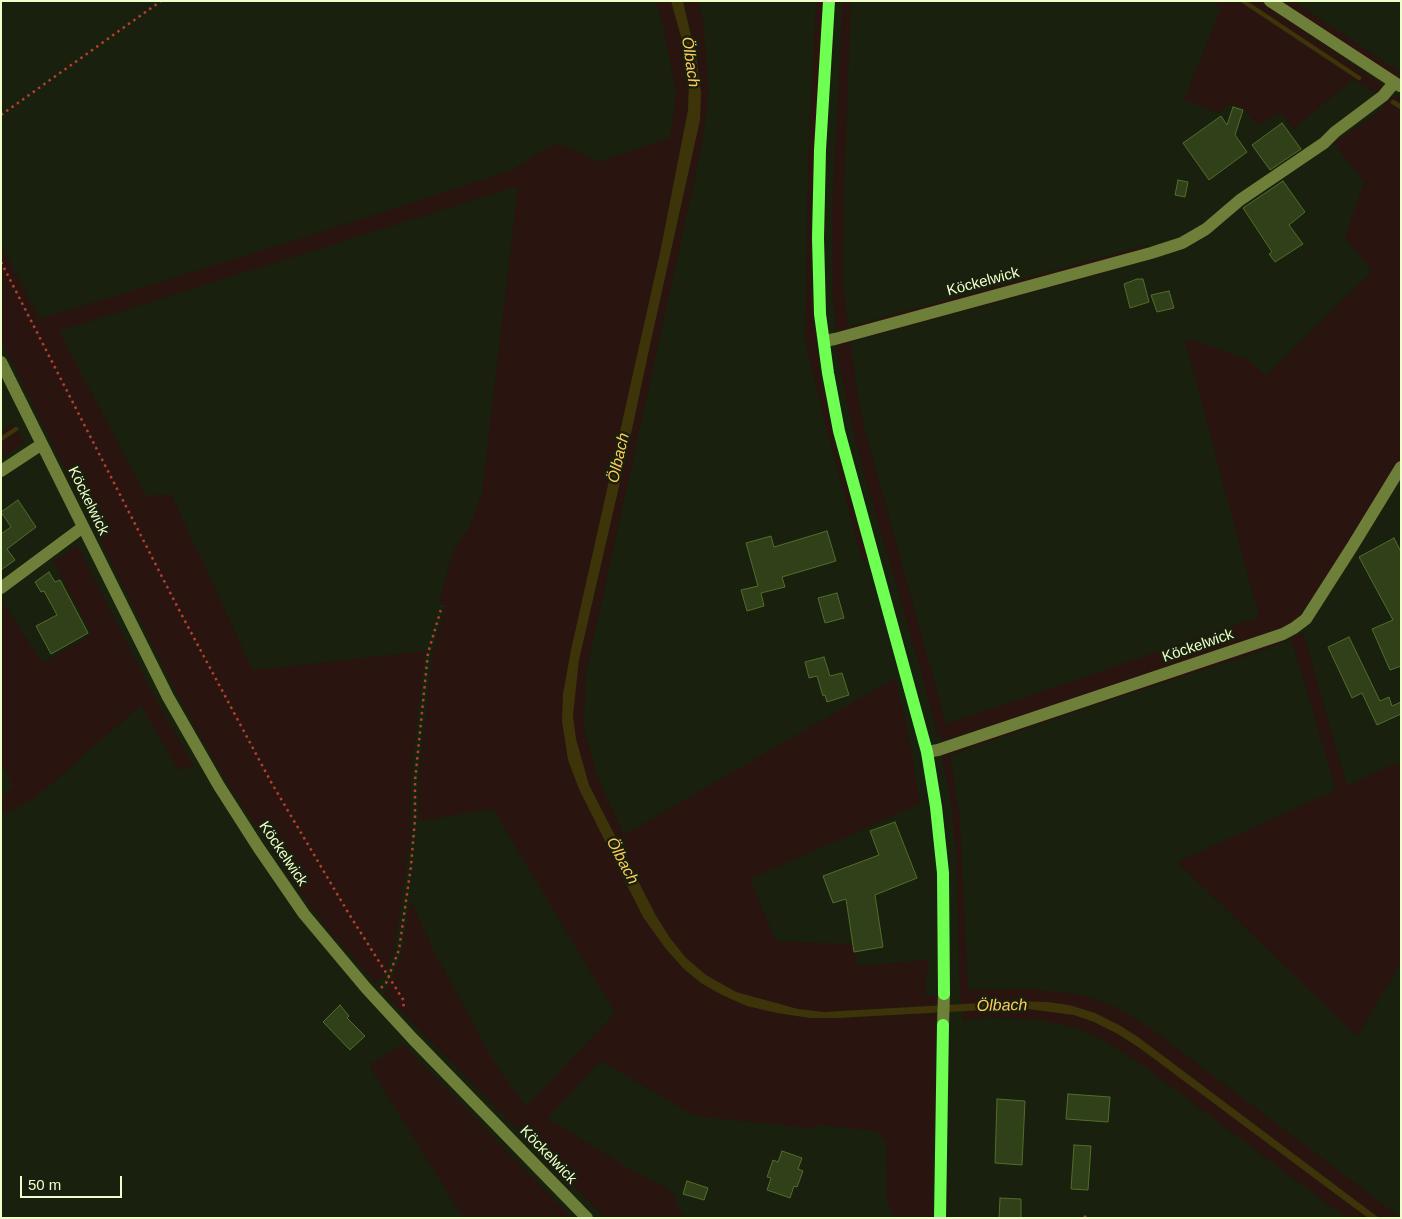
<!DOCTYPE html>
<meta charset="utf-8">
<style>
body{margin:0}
#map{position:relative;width:1402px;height:1219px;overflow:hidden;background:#19200d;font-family:Helvetica,sans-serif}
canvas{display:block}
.frame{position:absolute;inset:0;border:2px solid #efc;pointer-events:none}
.scale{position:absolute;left:20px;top:1176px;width:102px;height:22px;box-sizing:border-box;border:2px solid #efc;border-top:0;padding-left:6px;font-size:15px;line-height:18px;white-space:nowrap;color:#efc;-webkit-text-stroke:4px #19200d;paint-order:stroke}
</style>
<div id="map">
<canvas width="1402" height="1219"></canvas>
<div class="frame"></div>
<div class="scale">50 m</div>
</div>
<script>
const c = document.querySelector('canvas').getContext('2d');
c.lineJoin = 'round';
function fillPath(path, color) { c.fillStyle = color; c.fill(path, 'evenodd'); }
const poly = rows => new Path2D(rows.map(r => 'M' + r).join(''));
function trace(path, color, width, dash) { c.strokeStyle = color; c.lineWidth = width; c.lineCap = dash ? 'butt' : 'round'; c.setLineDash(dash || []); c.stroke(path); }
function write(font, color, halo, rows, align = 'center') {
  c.font = font + ' Helvetica,sans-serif'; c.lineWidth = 5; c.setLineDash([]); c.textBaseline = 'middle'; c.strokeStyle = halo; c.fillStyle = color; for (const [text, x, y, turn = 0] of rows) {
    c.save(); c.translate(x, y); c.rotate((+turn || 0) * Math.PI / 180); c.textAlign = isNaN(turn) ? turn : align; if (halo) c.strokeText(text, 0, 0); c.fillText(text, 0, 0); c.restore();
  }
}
fillPath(poly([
 [656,1,671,1,685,51,689,82,688,110,660,253,571,650,563,694,562,721,568,760,643,917,701,983,722,995,747,1006,777,1013,810,1018,838,1018,936,1013,932,1218,894,1218,887,1201,886,1146,885,1141,878,1133,869,1130,819,1125,811,1128,695,1116,601,1061,547,1118,633,1171,667,1188,675,1198,678,1207,684,1216,683,1218,605,1218,384,994,391,981,403,949,410,900,433,949,491,1057,526,1107,615,1013,493,809,419,821,419,776,433,653,445,606,439,602,453,551,470,526,482,493,518,186,59,331,146,496,171,494,253,670,425,651,411,776,410,837,395,948,382,980,376,984,325,926,297,888,225,779,203,741,174,688,1,340,1,245,40,319,302,238,512,170,550,146,558,145,567,147,597,162,670,138,676,93,664,30],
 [683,1,698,1,703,19,709,93,701,150,586,673,584,727,597,776,624,835,895,678,908,731,920,804,750,879,776,941,853,944,857,966,928,960,925,995,937,995,937,1005,824,1012,798,1009,736,992,706,975,686,958,670,938,655,914,589,785,576,739,573,715,573,701,579,660,629,443,650,345,700,120,697,62],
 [816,1,823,1,811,217,811,282,814,321,819,366,834,441,867,557,863,564,828,434,805,341,808,166],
 [843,1,851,1,844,192,843,279,848,327,1148,245,1149,249,841,332,836,331,832,286,832,209],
 [1211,1,1259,1,1383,85,1378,95,1353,79,1294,129,1279,112,1258,126,1243,108,1230,104,1218,113,1184,100,1221,8],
 [1279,1,1294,1,1401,73,1401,83],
 [1399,96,1401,97,1401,458,1347,546,1312,598,1296,621,1287,626,1077,698,949,739,942,739,938,737,916,654,862,467,848,409,836,346,840,342,1106,268,1107,272,850,342,861,415,946,724,1259,617,1185,341,1190,339,1247,359,1266,376,1372,271,1345,237,1364,182,1334,143,1383,109,1384,99],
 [13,423,24,443,1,459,1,431],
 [77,545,153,694,194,766,178,770,141,705,38,796,1,816,1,795,13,788,6,770,1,767,1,598,42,663,92,634,53,562],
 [1303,632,1347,786,1401,761,1401,963,1357,1036,1177,862,1336,790,1291,638,1271,648,1101,703,950,755,960,819,968,990,1029,989,1083,995,1120,1009,1153,1030,1401,1218,1346,1218,1142,1065,1104,1040,1074,1027,1039,1020,987,1017,962,1021,965,1004,960,1004,956,850,951,803,942,758,944,754,1279,639,1291,638],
 [403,1044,418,1060,572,1218,463,1218,369,1065]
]), '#2a1410');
fillPath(poly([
 [671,1,683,1,697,62,701,93,700,120,650,345,629,443,579,660,573,715,576,739,589,785,655,914,670,938,686,958,706,975,736,992,798,1009,824,1012,1017,1001,1047,1002,1069,1005,1095,1013,1119,1025,1138,1037,1379,1218,1368,1218,1141,1049,1118,1034,1094,1022,1074,1015,1020,1008,838,1018,810,1018,777,1013,747,1006,722,995,701,983,684,969,666,949,643,917,579,789,568,760,562,721,563,694,571,650,660,253,688,110,689,82,685,51]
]), '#3d3509');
trace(poly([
 [1243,1,1359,78],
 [1393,102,1401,107],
 [1,439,16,429]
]), '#3d3509', 4.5);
const building = poly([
 [1233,107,1243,110,1235,135,1247,152,1209,180,1183,143,1221,116,1227,125,1233,107],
 [1282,123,1301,149,1270,170,1252,145,1282,123],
 [1178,180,1188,182,1185,197,1175,195,1178,180],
 [1283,181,1305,212,1289,225,1303,244,1275,262,1269,254,1272,252,1243,208,1283,181],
 [1137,279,1143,279,1149,302,1130,308,1124,284,1137,279],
 [1169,291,1174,308,1157,312,1151,295,1169,291],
 [18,500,36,527,7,549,15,560,1,570,1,534,11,527,1,512,18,500],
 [827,531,836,561,782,577,785,587,761,593,764,606,747,611,741,590,758,586,746,543,771,536,774,547,827,531],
 [1394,538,1401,552,1401,666,1390,670,1372,629,1393,620,1359,557,1394,538],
 [49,572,55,582,60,580,88,633,51,654,36,626,57,615,44,591,41,592,35,582,49,572],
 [837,593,844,618,825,623,818,598,837,593],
 [1349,637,1380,701,1389,697,1392,706,1401,702,1401,714,1377,725,1362,693,1352,698,1328,647,1349,637],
 [824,657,830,676,842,673,849,695,827,702,825,695,823,696,817,676,809,678,805,662,824,657],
 [895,822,917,878,875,895,883,947,854,952,846,899,833,903,823,876,879,855,870,831,895,822],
 [340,1005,349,1016,347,1018,365,1036,350,1050,323,1022,340,1005],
 [1068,1094,1110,1097,1108,1122,1066,1119,1068,1094],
 [997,1099,1025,1101,1022,1165,995,1163,997,1099],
 [1074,1145,1091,1146,1088,1190,1071,1189,1074,1145],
 [782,1151,802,1158,798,1169,803,1171,797,1187,794,1186,790,1198,767,1190,771,1178,767,1177,773,1160,778,1162,782,1151],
 [687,1181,708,1188,704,1200,683,1194,687,1181],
 [1000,1198,1021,1199,1021,1218,999,1218,1000,1198]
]);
fillPath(building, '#304119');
trace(building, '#526d2b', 1);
trace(poly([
 [1,115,161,1],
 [1,262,178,608,271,782,349,914,404,1001,403,1010],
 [381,988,386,983,399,950,411,866,415,819,415,781,428,653,442,606],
 [1084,1216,1087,1218]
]), '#b1412e', 2.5, [2.5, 4]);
trace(poly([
 [1270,1,1400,86],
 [824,341,835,339,1151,253,1182,243,1206,229,1240,200,1324,143,1335,132,1383,96,1394,83],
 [1,362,168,697,219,786,258,847,304,914,366,988,413,1039,587,1218],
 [1,471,42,444],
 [1,588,83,527],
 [927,752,938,750,1283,634,1294,628,1306,619,1352,547,1401,467],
 [943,1025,944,994]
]), '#6d7f38', 12);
trace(poly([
 [829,1,820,150,818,238,820,314,828,373,839,431,927,752,936,807,943,873,944,994],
 [940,1218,943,1025]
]), '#6fff53', 12);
write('15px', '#efc', '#19200d', [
 ["Köckelwick",983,282,-15],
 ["Köckelwick",88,501,64],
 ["Köckelwick",1198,646,-19],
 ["Köckelwick",283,854,56],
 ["Köckelwick",548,1155,46]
]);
write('italic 16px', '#ffc95a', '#19200d', [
 ["Ölbach",690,62,82],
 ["Ölbach",619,458,-77],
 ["Ölbach",622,861,62],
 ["Ölbach",1002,1006,-1]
]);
</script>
